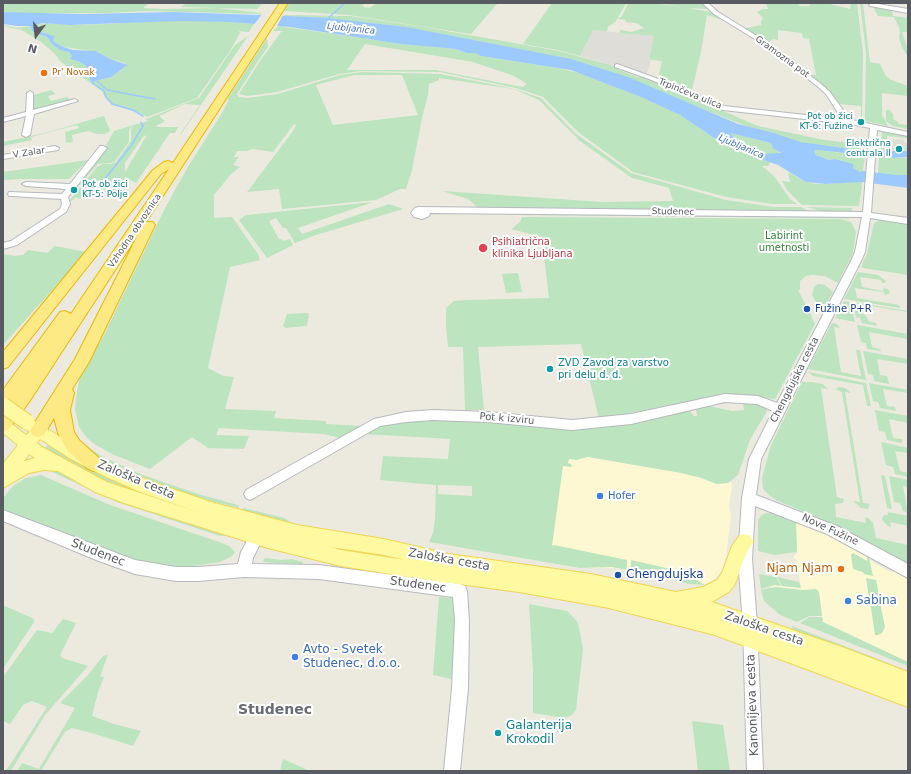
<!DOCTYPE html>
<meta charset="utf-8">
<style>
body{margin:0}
#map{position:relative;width:911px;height:774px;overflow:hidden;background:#eceadf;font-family:"DejaVu Sans",sans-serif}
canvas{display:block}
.frame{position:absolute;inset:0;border:4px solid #585b61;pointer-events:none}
.north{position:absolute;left:16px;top:16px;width:40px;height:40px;-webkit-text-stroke:3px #fff;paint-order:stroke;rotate:195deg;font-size:11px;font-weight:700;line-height:16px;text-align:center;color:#585b61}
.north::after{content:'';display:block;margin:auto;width:14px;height:18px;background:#585b61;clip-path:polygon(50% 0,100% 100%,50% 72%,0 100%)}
</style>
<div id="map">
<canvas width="911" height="774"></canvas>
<div class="frame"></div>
<div class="north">N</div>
</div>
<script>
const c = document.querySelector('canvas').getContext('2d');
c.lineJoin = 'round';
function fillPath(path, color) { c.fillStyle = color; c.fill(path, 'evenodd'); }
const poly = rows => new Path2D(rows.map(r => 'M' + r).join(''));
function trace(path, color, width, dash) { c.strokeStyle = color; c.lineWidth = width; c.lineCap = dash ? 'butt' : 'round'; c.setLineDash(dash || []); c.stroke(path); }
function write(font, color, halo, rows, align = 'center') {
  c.font = font + ' "DejaVu Sans",sans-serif'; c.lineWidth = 4; c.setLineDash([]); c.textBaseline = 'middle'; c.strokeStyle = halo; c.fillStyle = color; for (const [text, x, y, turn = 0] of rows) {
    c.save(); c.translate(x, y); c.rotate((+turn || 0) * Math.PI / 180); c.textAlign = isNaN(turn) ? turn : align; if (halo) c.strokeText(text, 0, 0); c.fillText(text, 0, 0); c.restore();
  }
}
fillPath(poly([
 [553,449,666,464,709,481,723,484,730,481,732,484,729,507,731,516,726,556,722,570,715,579,707,584,695,585,616,568,586,568,551,563],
 [796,521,836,539,867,555,870,560,890,572,895,571,908,579,908,662,823,622,819,592,820,612,776,587,772,588,771,586,775,585,801,588,797,560,793,557,797,553]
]), '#fef8d2');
fillPath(poly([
 [593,30,654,36,649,57,651,58,651,61,646,75,580,56],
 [880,139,903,140,908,145,908,151,880,151,880,149,881,149,880,148]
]), '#dfddd7');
fillPath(poly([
 [3,3,150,3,143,8,162,9,217,8,262,13,261,14,148,11,105,13,11,13,3,11],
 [187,3,263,3,257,9,181,7],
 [290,3,364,3,363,7,370,8,376,3,498,3,471,34,349,15,284,11],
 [552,3,626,3,616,21,608,27,607,31,593,30,580,56,558,50,523,44],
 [628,3,654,3,712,12,726,20,725,21,707,15,701,52,691,94,658,79,662,61,651,60,651,58,649,58,654,36,620,33,620,30,612,28,631,32,644,28,636,23,625,22,626,20,618,19,622,16],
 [660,3,702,3,709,9,686,8],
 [766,3,797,3,800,6,809,6,811,3,826,3,850,9,851,3,857,3,863,53,862,123,852,121,861,121,861,106,838,104,819,81,816,80,798,68,807,68,809,74,816,75,809,39,803,38,802,33,778,30,778,40,773,39,768,43,743,29,761,25,761,21,763,18,757,12,763,9,768,9],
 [860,3,863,4,870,62,880,64,886,76,891,80,908,86,908,96,882,93,882,115,888,126,865,121,866,53],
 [872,5,891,8,893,16,908,18,908,32,902,32,908,50,908,57,902,47,899,38,900,30,896,21,894,17,878,16],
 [286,15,350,16,424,27,559,51,614,66,617,69,637,77,644,77,758,126,824,140,861,144,866,146,865,151,808,144,788,139,774,133,746,126,599,68,283,16],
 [165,21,223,21,254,24,249,32,239,31,240,33,230,51,197,98,147,117,138,112,112,105,105,97,102,91,61,62,55,54,41,42,22,30,3,26,3,25,17,28,30,26,33,32,47,37,52,44,60,50,69,52,72,56,70,59,81,62,85,65,87,67,86,72,88,74,91,82,111,77,127,66,125,63,110,59,98,52,63,47,53,41,53,36,40,32,34,27,35,25,46,23,74,25,106,24],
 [278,26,403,44,456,49,465,53,475,53,481,56,559,68,582,74,643,98,680,115,714,138,728,143,755,157,771,162,768,166,763,166,763,167,774,176,790,199,797,204,773,204,726,197,633,172,578,132,543,97,516,88,440,72,361,71,339,74,277,92,247,96,239,94,260,61,281,32,285,31,273,31],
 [365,44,473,62,514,76,527,84,522,87,436,70,347,70],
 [248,36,181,134,180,134,200,105,185,104,159,116,165,121,156,126,157,127,178,127,175,133,170,133,136,183,125,177,128,183,124,191,119,194,99,191,86,198,80,199,76,197,72,201,69,201,97,167,103,164,111,164,116,162,131,141,131,130,132,126,148,121,146,119,199,98,235,45],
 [147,135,125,172,125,163,143,137],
 [267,38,268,47,258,61,237,94,239,97,247,98,278,94,340,75,363,72,440,74,515,89,541,98,575,133,631,173,726,200,774,207,801,207,808,211,478,208,468,199,442,191,602,202,673,201,669,188,632,178,580,141,539,100,514,89,439,78,439,80,429,84,428,95,422,118,412,170,406,189,400,189,376,200,282,209,279,189,247,192,293,131,296,125,294,124,273,152,253,149,246,151,237,151,234,157,239,157,233,165,240,167,231,174,214,195,214,218,232,217,258,254,260,260,230,267,208,368,223,376,234,377,225,409,276,411,274,418,326,421,326,424,365,426,340,438,324,434,219,428,216,435,249,436,244,449,208,448,192,437,150,469,112,454,96,445,87,438,79,427,75,409,77,390,80,377,105,333,165,208,189,165,222,113,229,100,227,100],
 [354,75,402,75,418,115,333,125,316,85],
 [52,90,55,94,48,96,51,101,67,97,71,101,32,112,33,95],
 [886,110,890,110,894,116,893,117,894,120,897,121,899,124,908,125,908,129,892,126,886,121],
 [104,116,110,131,105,134,97,134,88,131,72,135,73,142,66,143,65,132,79,128,77,125,31,137,32,140,3,146,3,142,45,133],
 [140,123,131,127,129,130,129,142,115,161,111,163,98,164,68,198,68,194,102,153,114,131],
 [882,132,908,136,908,138,887,136,887,140,882,140,882,147,889,148,892,151,880,151,880,149,881,149,880,148],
 [730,133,771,143,774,148,781,154,762,154,758,153,737,141,730,134],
 [817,150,865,156,863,171,860,172,853,168,854,164,835,159,829,160,816,155,814,151],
 [879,157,907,158,908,175,898,175,878,173],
 [88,160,69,179,21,179,3,180,3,172],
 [788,172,806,182,816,184,833,184,844,182,862,182,862,185,860,185,862,186,859,206,802,205,787,190,782,181,790,182],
 [373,202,298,228,302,234,389,204,403,209,316,235,295,243,286,228,283,228,276,218,269,221,279,239,281,239,283,241,290,239,293,245,267,258,239,220,246,215],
 [807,207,852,208,852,213,823,212],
 [523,214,840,216,851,219,839,218,522,215],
 [522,217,840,219,851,222,856,232,853,253,838,283,825,276,813,275,806,276,800,281,800,290,798,290,806,306,804,306,807,311,809,311,815,324,775,399,735,394,723,395,599,419,581,344,478,347,484,410,465,410,463,347,448,347,446,327,446,308,454,301,467,300,549,298,542,239,534,235,511,229,520,222],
 [884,219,908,223,908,275,863,268,861,267,867,254,874,223],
 [55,246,86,252,3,345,3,254,15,256,23,255,28,250,47,253],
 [858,272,878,275,886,281,885,283,882,283,881,280,860,277,862,287,883,291,884,288,889,290,890,293,885,295,884,292,855,288,857,298,899,305,900,308,844,299],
 [518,273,522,292,506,293,502,274],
 [818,284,825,285,833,292,822,313,812,295,814,287],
 [844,301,850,302,855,322,835,318],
 [853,302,908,311,908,312,864,305,861,306,860,311,867,317,868,321,876,323,877,326,862,323,860,318,856,317],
 [307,313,309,314,307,325,305,326,286,328,283,326,287,314],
 [832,323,837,324,840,328,834,327,841,372,861,376,856,350,860,350,866,380,808,369],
 [857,325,908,334,908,339,869,332,872,347,880,349,881,351,867,349,866,343,861,342],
 [863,351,908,359,908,364,877,359,880,375,887,376,889,384,874,381,873,375,868,374],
 [808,372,866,383,871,406,867,406,863,385,813,376],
 [802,382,812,382,823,384,828,389,821,388,837,497,844,499,843,503,835,504,836,517,866,523,865,517,868,518,873,523,876,538,908,545,908,563,842,528,776,500,770,496,763,489,762,478,771,445],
 [869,383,908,390,908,393,883,389,887,406,895,407,896,411,880,408,878,402,873,401],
 [838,387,845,388,851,393,845,392,863,503,870,504,868,509,861,508,853,501,860,502,842,392,836,390],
 [743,403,762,406,766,408,767,411,750,440,738,475,728,483,717,484,701,478,681,473,588,457,576,460,569,459,568,463,571,464,572,467,563,466,552,546,554,545,627,560,627,570,612,567,580,568,429,542,433,533,435,519,436,485,380,480,383,456,448,459,450,439,364,434,381,424,433,417,560,426,687,411,690,411,694,416,697,416,696,409,709,406,732,411,744,410],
 [438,485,472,486,472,496,438,494],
 [875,410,908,416,908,423,889,419,893,438,902,439,902,443,887,440,885,432,879,431],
 [72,428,77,438,84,445,103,457,143,475,198,494,238,505,239,508,196,497,155,482,101,459,92,454,77,443],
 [881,442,908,448,908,453,895,451,900,471,908,473,908,477,895,474,893,467,886,465],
 [47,445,87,468,129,487,219,518,230,525,118,489,44,450],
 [50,468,225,534,223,536,220,536,117,502,48,470],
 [41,475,110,505,222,543,229,546,235,552,232,556,220,562,193,566,192,569,150,566,104,552,3,509,3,498,13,486,26,478],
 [881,475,885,476,892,509,887,508],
 [889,476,908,480,908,487,903,486,908,513,903,511,900,503,894,502],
 [244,508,284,518,289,521,288,523,285,522,242,510],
 [888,512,908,516,908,526,890,522,891,527,888,526,883,521,882,518,884,515,888,515],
 [766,513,775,514,796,521,797,552,775,555,758,551,758,520,761,516],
 [853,553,867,561,867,556,869,558,873,576,864,574,863,572,853,569,851,555],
 [265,558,281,560,292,559,303,562,302,564,275,563,265,562,263,561],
 [631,560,688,573,704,585,689,584,631,570],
 [759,574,776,577,781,586,775,585,761,589],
 [777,577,799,582,801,588,782,586],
 [866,578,876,580,880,600,869,598],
 [776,587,803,590,816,589,819,592,822,616,809,616,797,622,780,615,764,601,761,590],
 [439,597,453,598,457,607,455,675,451,679,433,675],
 [870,601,880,603,885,627,882,633,878,635,875,635],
 [529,604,567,611,577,621,580,632,583,649,576,710,572,715,564,718,533,713,533,670],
 [5,606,34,619,34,622,3,669,3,608],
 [809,617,822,617,823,622,908,662,908,666,800,623],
 [63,619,76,623,60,655,62,658,88,666,45,715,11,771,6,771,47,707,32,701,23,705,10,724,3,721,3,677,37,630,52,633],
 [792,626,883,661,908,672,908,675,793,631],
 [108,655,100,676,104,677,98,692,92,716,114,724,141,731,133,746,95,734,72,728,65,732,41,771,17,771,22,763,39,769,75,708,60,703,87,676,103,656],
 [692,721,723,725,730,771,698,771],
 [283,759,301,767,309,771,280,771]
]), '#bbe4bf');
fillPath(poly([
 [3,12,83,14,174,12,287,16,328,18,406,27,458,37,571,59,628,77,738,124,774,133,800,142,865,151,908,151,908,157,890,158,817,150,814,151,816,155,829,160,835,159,854,164,853,168,860,172,863,171,898,175,908,175,908,188,862,182,826,184,806,182,778,165,755,157,728,143,714,138,680,115,643,98,571,70,481,56,475,53,466,53,456,49,401,44,290,27,230,22,181,21,70,25,43,23,35,25,34,27,40,32,54,36,53,41,63,47,73,50,96,51,110,59,128,65,111,77,91,82,88,74,84,71,87,67,85,65,80,62,70,59,72,56,69,52,60,50,52,44,47,37,33,32,30,26,17,26,3,24],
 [730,133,771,143,773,148,781,153,762,154,758,153,737,140]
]), '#9ccaff');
fillPath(poly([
 [263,13,284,13,276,28,253,26]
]), '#eceadf');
trace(poly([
 [326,20,345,3],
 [94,81,92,83,104,91,106,97,112,104,133,110,143,116],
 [97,81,107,90,155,99],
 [97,189,131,146,143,126,141,122]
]), '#9ccaff', 1.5);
const minor = poly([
 [702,3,708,3,718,12,770,44,821,84,830,92,848,117,852,120,908,132,908,136,877,130,871,213,908,218,908,224,870,218,865,252,861,261,761,459,756,495,837,526,908,564,908,578,827,534,755,506,752,559,757,624,763,771,747,771,743,624,738,559,742,498,749,459,773,411,757,404,725,402,631,424,572,430,488,422,433,420,406,422,380,426,254,498,250,500,246,498,244,494,246,490,374,419,406,412,433,410,488,412,572,420,631,414,725,394,758,396,777,403,851,261,855,252,862,217,430,213,429,216,422,219,414,217,411,213,415,208,418,207,863,212,870,128,850,124,723,110,649,79,615,67,615,65,617,64,653,77,724,106,842,119,826,94,817,86,766,46,714,14,702,3],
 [872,3,908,9,908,13,870,6,869,5,872,3],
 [30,91,33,93,33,110,75,99,78,101,34,114,30,135,26,137,22,135,26,116,3,122,3,118,26,112,27,93,30,91],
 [55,146,59,148,58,150,3,159,3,155,55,146],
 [100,146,103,146,107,148,68,197,70,204,66,212,17,245,3,249,3,243,11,241,60,209,62,204,61,199,12,196,9,196,8,194,9,192,62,194,66,189,26,186,22,184,26,182,70,184,100,146],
 [3,510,135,560,176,567,198,567,238,564,241,552,255,526,260,524,265,526,267,530,253,558,252,564,319,565,460,584,465,586,467,591,469,620,468,688,460,771,444,771,452,688,455,620,453,597,319,579,244,577,198,581,176,581,135,574,96,560,3,521,3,510]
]);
const major = poly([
 [29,418,79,448,112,465,150,481,211,502,297,525,384,539,449,554,591,574,676,592,703,587,717,580,722,573,732,546,739,536,745,534,751,536,753,542,745,556,735,584,729,592,712,602,842,647,908,672,908,707,715,635,609,608,519,592,422,579,341,566,268,548,124,503,95,492,58,471,44,470,29,473,3,488,3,464,18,445,3,433,3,419,8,421,26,435,30,432,24,428,22,424,24,420,29,418],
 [40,439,69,458,102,475,140,492,201,513,107,482,42,447,37,443,40,439],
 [29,454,35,458,24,461,29,454],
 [330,547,384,555,405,560,341,550,330,547]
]);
const highway = poly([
 [280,3,288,3,146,222,153,222,155,225,89,362,72,389,74,393,70,410,74,432,79,440,99,458,102,463,99,468,93,471,87,468,67,450,58,433,54,418,44,435,38,437,32,435,30,430,75,359,138,235,29,402,9,429,3,431,3,411,6,408,3,408,3,390,60,312,65,311,71,314,169,169,161,174,8,367,3,369,3,352,153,170,164,162,168,161,173,163,280,3]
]);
trace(minor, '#b7b9bf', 2);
trace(major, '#f1d453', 2);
trace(highway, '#ebb800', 2);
fillPath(minor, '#fff');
fillPath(major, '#fff9a1');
fillPath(highway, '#fdea85');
const majorBridge = poly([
 [3,405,27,422]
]);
trace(majorBridge, '#f1d453', 17, []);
trace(majorBridge, '#fff9a1', 15);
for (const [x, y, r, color] of [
 [44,73,4,"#e8710a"],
 [861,122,4,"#0f9aa8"],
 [899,149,4,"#0f9aa8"],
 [74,190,4,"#0f9aa8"],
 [483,248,5,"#e0444e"],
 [807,309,4,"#1a4fb4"],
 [550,369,4,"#0f9aa8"],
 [600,496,4,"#3f7fe0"],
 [841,569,4,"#e8710a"],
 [618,575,4,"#1a4fb4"],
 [848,601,4,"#3f7fe0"],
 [295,657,4,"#3f7fe0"],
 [498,733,4,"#0f9aa8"]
]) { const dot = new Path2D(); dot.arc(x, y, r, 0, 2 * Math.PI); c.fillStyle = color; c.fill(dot); trace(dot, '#fff', 1.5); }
write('italic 9px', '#3f72c2', '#fff', [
 ["Ljubljanica",351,29,6],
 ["Ljubljanica",741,147,23]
]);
write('9px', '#585b61', '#fff', [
 ["Gramozna pot",782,57,36],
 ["Trpinčeva ulica",690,94,22],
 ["V Zalar",29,153,-9],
 ["Studenec",673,212,1],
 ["Vzhodna obvoznica",135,231,-56]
]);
write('9px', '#c56008', '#fff', [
 ["Pr' Novak",52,73]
], 'left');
write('9px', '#0d838f', '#fff', [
 ["Pot ob žici",853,117],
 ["KT-6: Fužine",853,127],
 ["Električna",891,144],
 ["centrala II",891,154],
 ["Pot ob žici",82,185,"left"],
 ["KT-5: Polje",82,195,"left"]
], 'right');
write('10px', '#34843f', '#fff', [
 ["Labirint",784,236],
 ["umetnosti",784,248]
]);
write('10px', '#be3a42', '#fff', [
 ["Psihiatrična",492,242],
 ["klinika Ljubljana",492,254]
], 'left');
write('10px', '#164399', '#fff', [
 ["Fužine P+R",815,309]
], 'left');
write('10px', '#0d838f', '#fff', [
 ["ZVD Zavod za varstvo",558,363],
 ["pri delu d. d.",558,375]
], 'left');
write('10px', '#585b61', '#fff', [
 ["Chengdujska cesta",795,380,-63],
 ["Pot k izviru",507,419,5],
 ["Nove Fužine",830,530,25]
]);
write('10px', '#366cbe', '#fff', [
 ["Hofer",608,496]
], 'left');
write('12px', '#585b61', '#fff', [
 ["Zaloška cesta",136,480,23],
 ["Studenec",98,553,21],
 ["Zaloška cesta",449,560,10],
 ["Studenec",418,585,8],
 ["Zaloška cesta",764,629,19],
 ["Kanonijeva cesta",753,705,-92]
]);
write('12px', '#c56008', '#fff', [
 ["Njam Njam",833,569]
], 'right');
write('12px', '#164399', '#fff', [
 ["Chengdujska",626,575]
], 'left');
write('12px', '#366cbe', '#fff', [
 ["Sabina",856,601],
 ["Avto - Svetek",303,650],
 ["Studenec, d.o.o.",303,664]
], 'left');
write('12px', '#0d838f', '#fff', [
 ["Galanterija",506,726],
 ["Krokodil",506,740]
], 'left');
write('bold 14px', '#696d73', '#fff', [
 ["Studenec",275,710]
]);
</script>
